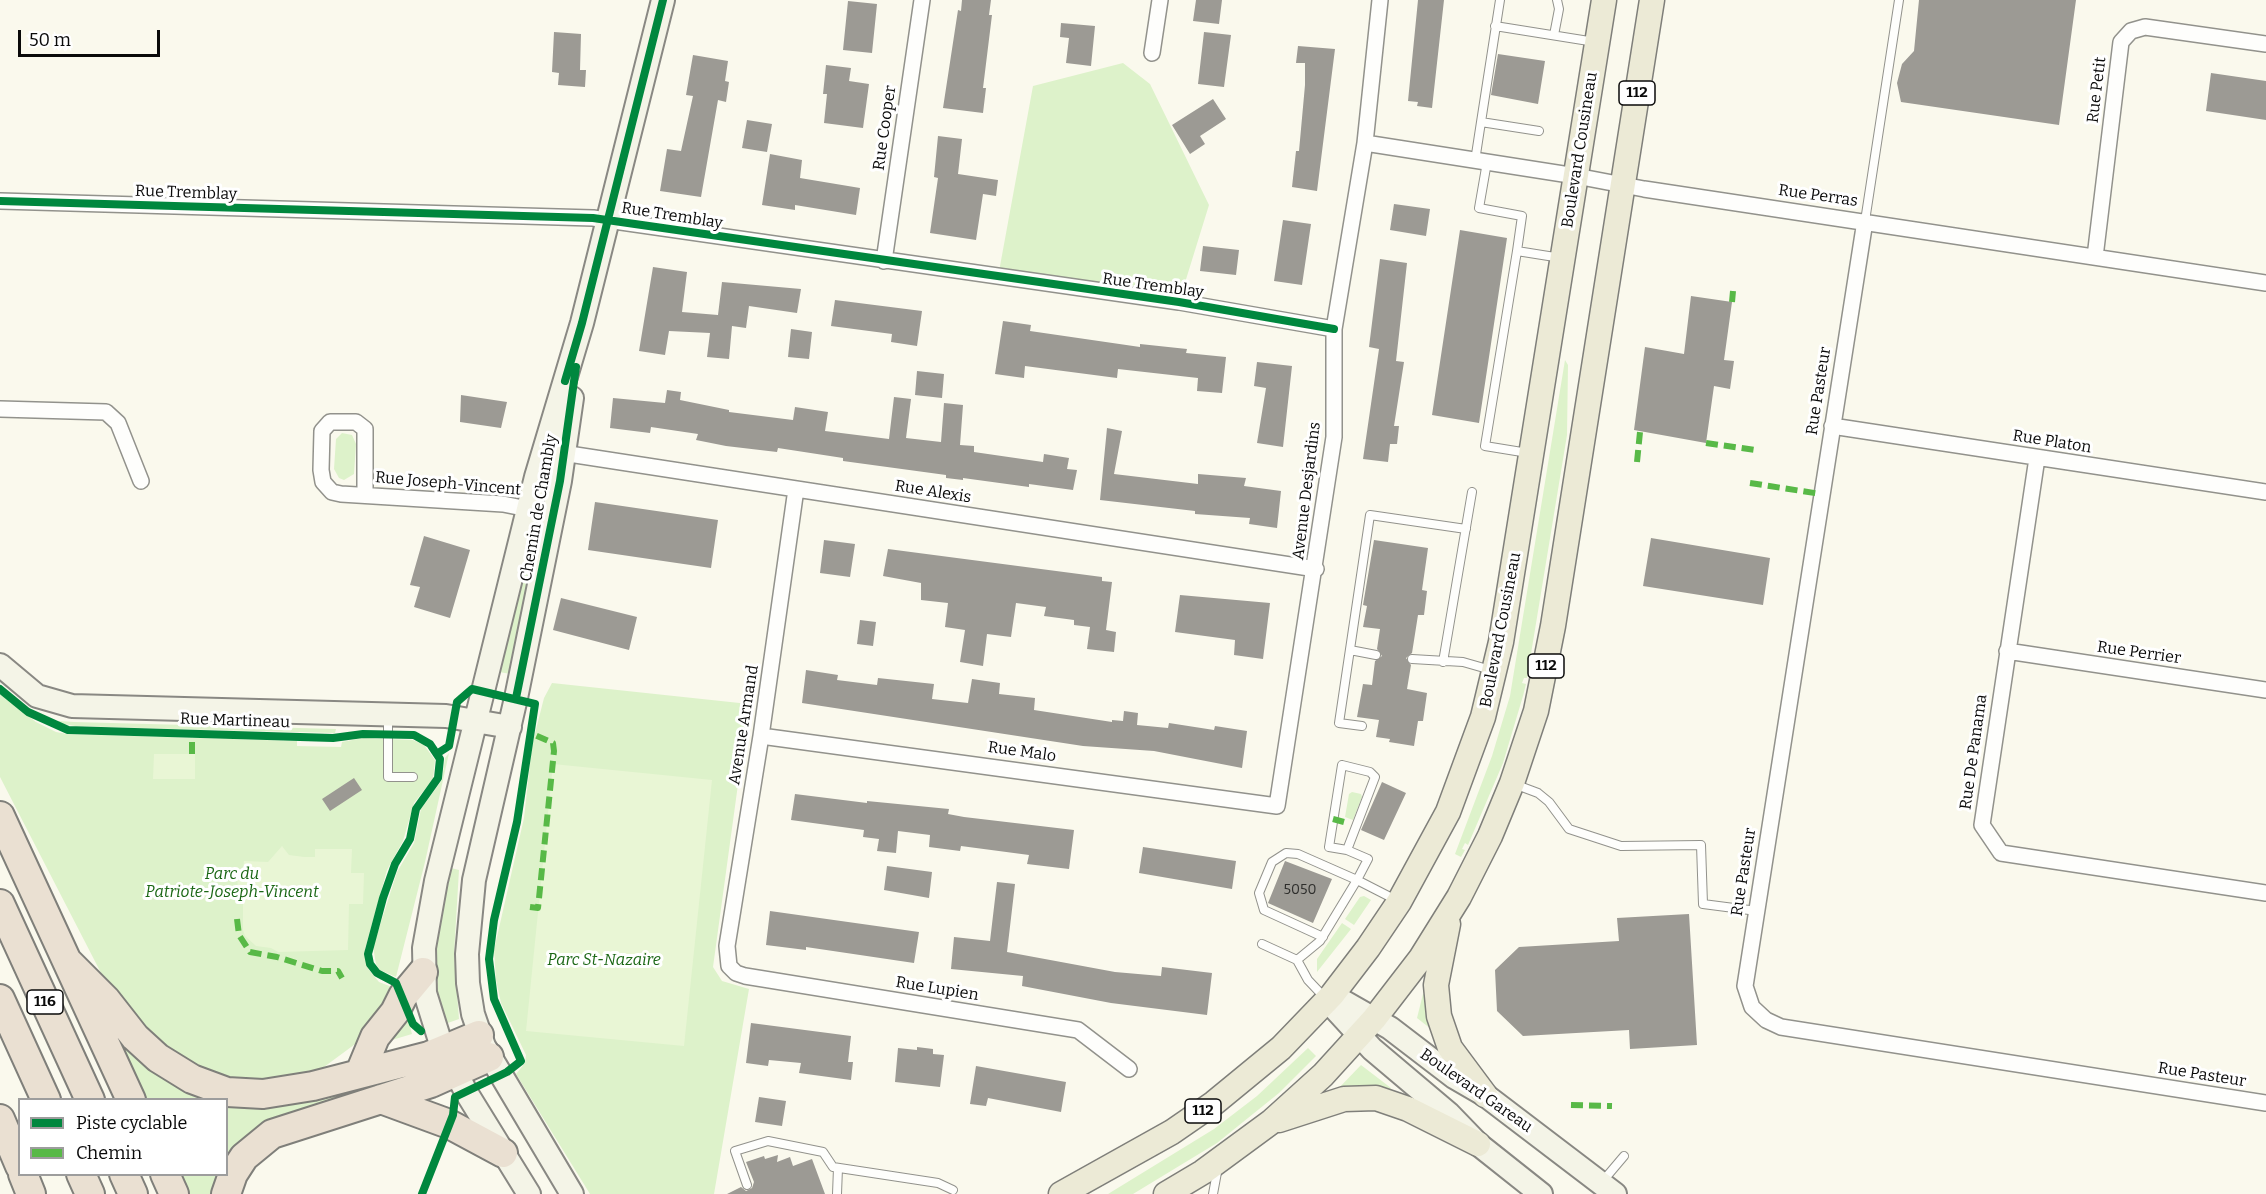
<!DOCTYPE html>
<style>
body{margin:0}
#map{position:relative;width:2266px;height:1194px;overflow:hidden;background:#faf9ed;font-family:Bitter,serif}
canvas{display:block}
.legend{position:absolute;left:18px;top:1098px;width:210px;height:78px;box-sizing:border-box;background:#fff;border:2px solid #9d9d9d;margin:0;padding:8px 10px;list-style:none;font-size:18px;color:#0a0a0a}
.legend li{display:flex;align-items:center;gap:12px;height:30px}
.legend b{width:30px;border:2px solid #9d9d9d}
.scale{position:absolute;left:18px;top:30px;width:142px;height:27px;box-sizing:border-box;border:3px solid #0a0a0a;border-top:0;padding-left:8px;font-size:18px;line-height:21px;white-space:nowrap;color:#0a0a0a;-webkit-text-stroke:4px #fff;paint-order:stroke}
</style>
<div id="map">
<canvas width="2266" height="1194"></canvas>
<ul class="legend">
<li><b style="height:8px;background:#00873e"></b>Piste cyclable</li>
<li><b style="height:8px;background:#58b947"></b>Chemin</li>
</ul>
<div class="scale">50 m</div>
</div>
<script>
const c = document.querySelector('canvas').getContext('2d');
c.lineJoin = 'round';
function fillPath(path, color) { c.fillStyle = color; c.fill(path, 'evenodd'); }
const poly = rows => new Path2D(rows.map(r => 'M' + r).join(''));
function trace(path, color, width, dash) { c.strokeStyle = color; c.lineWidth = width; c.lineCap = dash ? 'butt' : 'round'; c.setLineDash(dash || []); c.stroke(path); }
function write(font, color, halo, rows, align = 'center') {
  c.font = font + ' Bitter,serif'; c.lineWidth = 6; c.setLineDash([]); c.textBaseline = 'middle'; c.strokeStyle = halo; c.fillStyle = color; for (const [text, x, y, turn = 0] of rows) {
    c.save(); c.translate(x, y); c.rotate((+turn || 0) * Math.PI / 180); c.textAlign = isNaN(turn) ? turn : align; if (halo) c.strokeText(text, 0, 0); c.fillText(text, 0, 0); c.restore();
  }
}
fillPath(poly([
 [1123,63,1150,84,1209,205,1179,302,998,277,1033,86],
 [1565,360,1568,365,1567,435,1527,678,1524,678,1522,683,1526,684,1523,696,1503,763,1468,845,1465,843,1462,849,1465,850,1461,857,1455,854,1492,756,1510,696],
 [342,433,352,435,356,444,354,474,344,480,339,478,334,469,336,439],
 [532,531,540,533,511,674,499,672],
 [552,683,749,704,713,967,722,981,749,989,714,1194,590,1194,516,1074,525,1063,526,1055,501,1003,496,980,494,950,524,818,532,745,544,698],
 [0,694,36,722,56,732,67,734,297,741,297,746,341,747,342,742,363,738,413,740,424,745,435,760,433,779,414,803,403,841,387,870,365,949,369,970,379,982,392,987,362,1039,324,1067,307,1073,256,1083,196,1072,117,1004,0,777],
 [59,721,74,722,336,729,335,733,173,729,75,726,58,723],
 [449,753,425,862,396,977,380,970,376,964,373,947,397,872,414,843,421,809,442,780,445,758],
 [1352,792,1361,794,1362,797,1353,820,1345,817,1349,794],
 [451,868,459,870,454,954,459,1019,445,1024,438,994,435,951],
 [1364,896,1371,900,1354,925,1345,919,1360,897],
 [1342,923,1351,929,1317,972,1317,959],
 [1423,994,1428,995,1433,1027,1431,1029,1417,1018],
 [101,1005,216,1099,139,1099],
 [406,1011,412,1034,385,1042],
 [1308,1048,1316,1056,1279,1093,1217,1143,1133,1194,1108,1194,1214,1129,1257,1096],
 [1361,1065,1391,1088,1388,1092,1365,1085,1336,1091],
 [428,1070,227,1166,227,1102],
 [179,1175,223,1175,217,1194,190,1194]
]), '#ddf2ca');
fillPath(poly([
 [154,754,195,754,195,779,153,779],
 [553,764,712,780,684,1046,526,1031],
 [282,846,289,855,304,857,315,857,315,849,352,849,351,873,364,873,363,904,349,904,348,950,278,952,271,948,256,946,245,936,243,930,243,898,238,889,237,877,243,869,244,861,268,862]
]), '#e9f6d5');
fillPath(poly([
 [962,0,991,0,989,15,992,15,983,88,986,88,983,113,943,108,958,10,961,11],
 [1196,0,1222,0,1219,24,1193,21],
 [1418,0,1444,0,1432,108,1417,106,1418,102,1408,101],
 [1919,0,2076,0,2059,125,1901,102,1897,83,1902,64,1914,51],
 [848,1,877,4,872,53,843,50],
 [1061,23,1095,26,1091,66,1066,63,1069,38,1060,37],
 [554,32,581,34,580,70,586,70,585,87,558,85,559,73,552,72],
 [1204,32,1231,35,1224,87,1198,84],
 [1298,46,1335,49,1317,191,1292,187,1296,151,1299,151,1305,85,1305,63,1296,63],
 [1498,54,1545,61,1538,104,1491,95],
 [693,55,728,61,725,81,729,82,726,102,718,100,701,197,660,191,667,149,681,151,693,96,686,95],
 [826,65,851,68,849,81,869,84,863,128,824,123,827,94,823,94],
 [2211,73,2266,81,2266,120,2206,111],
 [1213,99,1226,119,1200,136,1205,144,1190,154,1172,125],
 [747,120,772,124,767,152,742,148],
 [938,136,962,139,958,174,998,180,996,196,983,194,976,240,930,233,938,178,934,177],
 [770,154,802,160,800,178,860,188,856,215,795,205,795,210,762,205],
 [1394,204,1430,209,1426,236,1390,230],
 [1283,220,1311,224,1302,285,1274,281],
 [1460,230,1507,238,1479,423,1432,415],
 [1203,246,1239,250,1236,275,1200,271],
 [1380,259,1407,263,1396,361,1404,362,1394,426,1399,426,1397,444,1390,444,1388,462,1363,459,1379,349,1369,347],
 [653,267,687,272,682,312,718,315,722,282,801,289,797,313,749,306,746,328,732,326,729,359,707,357,710,333,669,331,665,355,639,351],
 [1691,296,1732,302,1724,360,1734,361,1730,389,1714,386,1706,443,1634,430,1645,347,1684,354],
 [835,300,922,311,917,346,891,342,892,334,831,326],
 [1003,321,1031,325,1030,331,1140,347,1140,344,1187,349,1186,353,1226,357,1222,393,1197,391,1198,378,1118,369,1117,378,1025,366,1024,378,995,374],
 [791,329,812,332,809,359,788,357],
 [1257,362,1292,366,1283,447,1257,443,1266,388,1254,386],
 [917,371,944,374,942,398,915,395],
 [667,390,681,392,680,400,729,410,729,412,793,420,795,407,828,412,825,431,889,439,894,397,911,399,906,438,941,442,944,403,963,405,960,445,974,446,974,452,1043,462,1044,454,1069,458,1067,469,1077,470,1073,490,1029,484,1029,487,963,478,963,480,946,478,946,475,843,461,843,458,778,448,777,452,726,446,696,440,698,434,651,427,650,433,610,428,613,398,665,403],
 [461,395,507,402,501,428,460,422],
 [1107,428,1122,431,1114,474,1198,484,1198,474,1246,478,1244,486,1281,491,1277,528,1249,524,1250,518,1195,514,1195,511,1100,500],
 [595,502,718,520,711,568,588,550],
 [424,536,470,550,450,618,414,607,420,587,410,585],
 [1651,538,1770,558,1763,605,1643,586],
 [824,540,855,544,850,577,820,573],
 [1374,540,1428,548,1422,590,1427,591,1424,615,1418,615,1412,653,1406,658,1411,665,1407,689,1427,693,1423,721,1418,721,1414,746,1389,742,1390,739,1376,737,1379,720,1357,717,1363,684,1372,685,1375,661,1382,656,1377,649,1380,629,1363,627,1367,606,1363,605],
 [888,549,1102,577,1102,581,1112,582,1106,630,1116,632,1114,652,1087,649,1090,627,1074,625,1074,620,1044,616,1046,607,1016,603,1011,637,987,634,983,666,960,662,965,630,945,627,948,603,921,600,921,583,883,576],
 [1180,595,1270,603,1263,659,1234,655,1235,640,1175,632],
 [561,598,637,617,629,650,553,630],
 [860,620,876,622,873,646,857,644],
 [806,670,838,675,837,680,877,685,878,678,934,684,932,699,968,703,972,679,1000,683,999,694,1035,698,1034,710,1112,722,1112,720,1123,721,1124,711,1138,713,1137,725,1168,728,1169,723,1214,730,1215,726,1247,731,1242,768,1154,751,1083,746,802,703],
 [354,778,362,790,330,811,322,799],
 [1382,782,1406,793,1384,840,1361,830],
 [795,794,867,803,867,801,949,809,948,814,964,817,1074,830,1069,869,1027,864,1029,855,961,846,960,851,929,847,930,835,898,831,896,853,877,851,879,839,863,837,864,830,791,820],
 [1143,847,1236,861,1232,889,1139,873],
 [1285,861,1332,879,1313,923,1268,903],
 [887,866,932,872,929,898,884,890],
 [997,882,1015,884,1007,952,1115,972,1161,976,1162,967,1212,973,1207,1015,1111,1003,1022,986,1023,976,951,969,954,937,990,941],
 [770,911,919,932,914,963,806,947,806,950,766,945],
 [1689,914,1697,1045,1630,1049,1629,1030,1523,1036,1497,1011,1495,970,1519,947,1619,941,1617,918],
 [751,1023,851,1036,848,1062,853,1062,851,1080,799,1073,801,1063,769,1060,768,1066,746,1063],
 [917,1047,933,1049,933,1054,944,1055,940,1087,895,1082,898,1048,917,1050],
 [976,1066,1066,1082,1061,1112,988,1098,986,1106,970,1104],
 [759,1097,786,1101,782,1126,755,1122],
 [778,1155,777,1162,790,1157,793,1166,812,1159,825,1194,727,1194,741,1187,746,1191,752,1188,754,1182,746,1162,764,1156,765,1159]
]), '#9c9a94');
const lane = poly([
 [1495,26,1595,42],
 [1554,35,1559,9,1557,0],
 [1481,122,1500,0],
 [1475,161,1481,122,1539,131],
 [1487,162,1479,208,1522,216,1517,251],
 [1865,221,1899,0],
 [1528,453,1485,446,1517,251,1561,258],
 [1350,650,1376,655],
 [1412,659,1463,662,1491,670],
 [1443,662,1472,492],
 [388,716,388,777,413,777],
 [1362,726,1339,723,1370,515,1466,529],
 [1514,784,1538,793,1549,802,1569,829,1621,846,1701,845,1703,904,1757,911],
 [1323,937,1264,910,1259,893,1272,862,1286,853,1298,854,1357,880,1368,859,1347,850,1329,847,1342,765,1370,772,1375,777,1347,850],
 [1262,944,1297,960,1308,980,1326,999],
 [1297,960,1320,941,1357,880,1398,901],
 [1602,1182,1624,1156],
 [747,1185,735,1151,768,1141,823,1152,833,1167,938,1183,953,1190],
 [837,1194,838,1168],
 [1213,1194,1218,1167]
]);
const street = poly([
 [1152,53,1160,0],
 [1365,143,1576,176,1644,189,2266,283],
 [0,201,593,218,1179,302,1334,329],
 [1865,221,1745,986,1752,1007,1766,1020,1781,1027,2266,1103],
 [2095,257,2121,42,2131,31,2145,27,2266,44],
 [884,261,922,0],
 [0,409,106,412,118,423,141,481],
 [1832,426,2266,492],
 [556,452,1316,569],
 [2037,458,1982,825,2001,853,2266,893],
 [796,489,761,736,727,946,729,966,736,973,745,976,1078,1030,1129,1069],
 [365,495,365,429,356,422,330,422,322,431,321,470,323,482,332,492,341,494,503,504,528,509],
 [2007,651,2266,690],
 [761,736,1277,806,1334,437,1334,329,1365,143,1380,0]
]);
const secondary = poly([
 [572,398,560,481,516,698,474,880,467,954,468,983,473,1014,484,1046,572,1194],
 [0,665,37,696,72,706,446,716,510,727],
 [1332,995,1390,1028,1454,1077,1485,1095,1615,1194],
 [1327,1000,1372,1049,1449,1114,1478,1144,1541,1194],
 [529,1194,466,1092,440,1041,425,993,424,948,436,881,536,477,582,323,663,0]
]);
const primary = poly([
 [1448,924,1436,985,1439,1016,1450,1048,1485,1095],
 [1279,1120,1344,1099,1376,1098,1408,1109,1478,1144],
 [1061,1194,1172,1132,1214,1103,1281,1048,1332,995,1368,948,1399,902,1448,812,1483,717,1501,642,1604,0],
 [1166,1194,1203,1172,1271,1122,1323,1075,1374,1019,1421,958,1459,897,1490,836,1512,783,1536,711,1553,626,1652,0]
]);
const highway = poly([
 [0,816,131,1100],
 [0,904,90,1100],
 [67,961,106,1000,135,1037,158,1058,192,1079,227,1092,263,1094,313,1086,429,1056,479,1035],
 [0,999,46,1100],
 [360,1073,375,1037,395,1012,403,996,423,972],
 [381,1099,449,1124,503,1153],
 [0,1119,20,1166],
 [23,1174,31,1194],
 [81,1174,90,1194],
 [124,1174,133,1194],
 [165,1174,174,1194],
 [226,1194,233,1174,244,1157,272,1134,431,1083,489,1057]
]);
trace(lane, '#92928c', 10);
trace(street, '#92928c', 18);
trace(secondary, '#898883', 26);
trace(primary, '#7f7f7a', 27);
trace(highway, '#7f7f7a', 32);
trace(lane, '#fefefc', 8);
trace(street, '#fefefc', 15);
trace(secondary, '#f4f4e7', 22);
trace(primary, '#ecead6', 24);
trace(highway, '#eae0d2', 28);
trace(poly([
 [1732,302,1733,291],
 [1706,443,1755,450],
 [1637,462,1640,432],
 [1750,483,1821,494],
 [192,754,192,734],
 [1333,819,1344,822],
 [530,907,538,908,554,751,553,743,535,735],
 [237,919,239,935,250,952,277,957,322,971,338,971,342,978],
 [1571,1105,1612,1106]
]), '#58b947', 6, [12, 6]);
trace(poly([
 [0,201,593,218,1179,302,1334,329],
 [565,381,582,323,663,0],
 [0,689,28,712,68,730,333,738,363,734,414,735,430,744,440,759,438,778,416,809,410,839,395,864,383,898,368,954,370,964,377,973,396,983,413,1024,421,1031],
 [516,698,560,481,576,367],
 [422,1194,453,1115,455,1097,507,1072,521,1061,494,999,489,959,494,920,517,822,535,704,472,689,457,702,449,746,438,753]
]), '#00873e', 8);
write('14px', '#2e2e2c', null, [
 ["5050",1300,890]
]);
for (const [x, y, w] of [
 [1637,93,36],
 [1546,666,36],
 [45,1002,36],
 [1203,1111,36]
]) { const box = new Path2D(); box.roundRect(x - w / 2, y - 12, w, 24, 4.5); c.fillStyle = '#fff'; c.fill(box); trace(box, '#0a0a0a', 1.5); }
write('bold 15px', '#0a0a0a', null, [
 ["112",1637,93],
 ["112",1546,666],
 ["116",45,1002],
 ["112",1203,1111]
]);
write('16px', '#0a0a0a', '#fff', [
 ["Rue Petit",2097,90,-83],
 ["Rue Cooper",885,128,-82],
 ["Boulevard Cousineau",1580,150,-81],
 ["Rue Tremblay",186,193,2],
 ["Rue Perras",1818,196,8],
 ["Rue Tremblay",672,216,9],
 ["Rue Tremblay",1153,286,8],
 ["Rue Pasteur",1819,391,-81],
 ["Rue Platon",2052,442,9],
 ["Rue Joseph-Vincent",448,484,5],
 ["Avenue Desjardins",1307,491,-83],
 ["Rue Alexis",933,492,9],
 ["Chemin de Chambly",539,508,-80],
 ["Boulevard Cousineau",1501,630,-79],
 ["Rue Perrier",2139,653,8],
 ["Rue Martineau",235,721,2],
 ["Avenue Armand",744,725,-81],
 ["Rue Malo",1022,752,8],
 ["Rue De Panama",1974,752,-82],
 ["Rue Pasteur",1744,872,-81],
 ["Rue Lupien",937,989,9],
 ["Rue Pasteur",2202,1075,9],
 ["Boulevard Gareau",1476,1091,35]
]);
write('italic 16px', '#1b6715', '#fff', [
 ["Parc du",232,875],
 ["Patriote-Joseph-Vincent",232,893],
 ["Parc St-Nazaire",604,961]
]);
</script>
